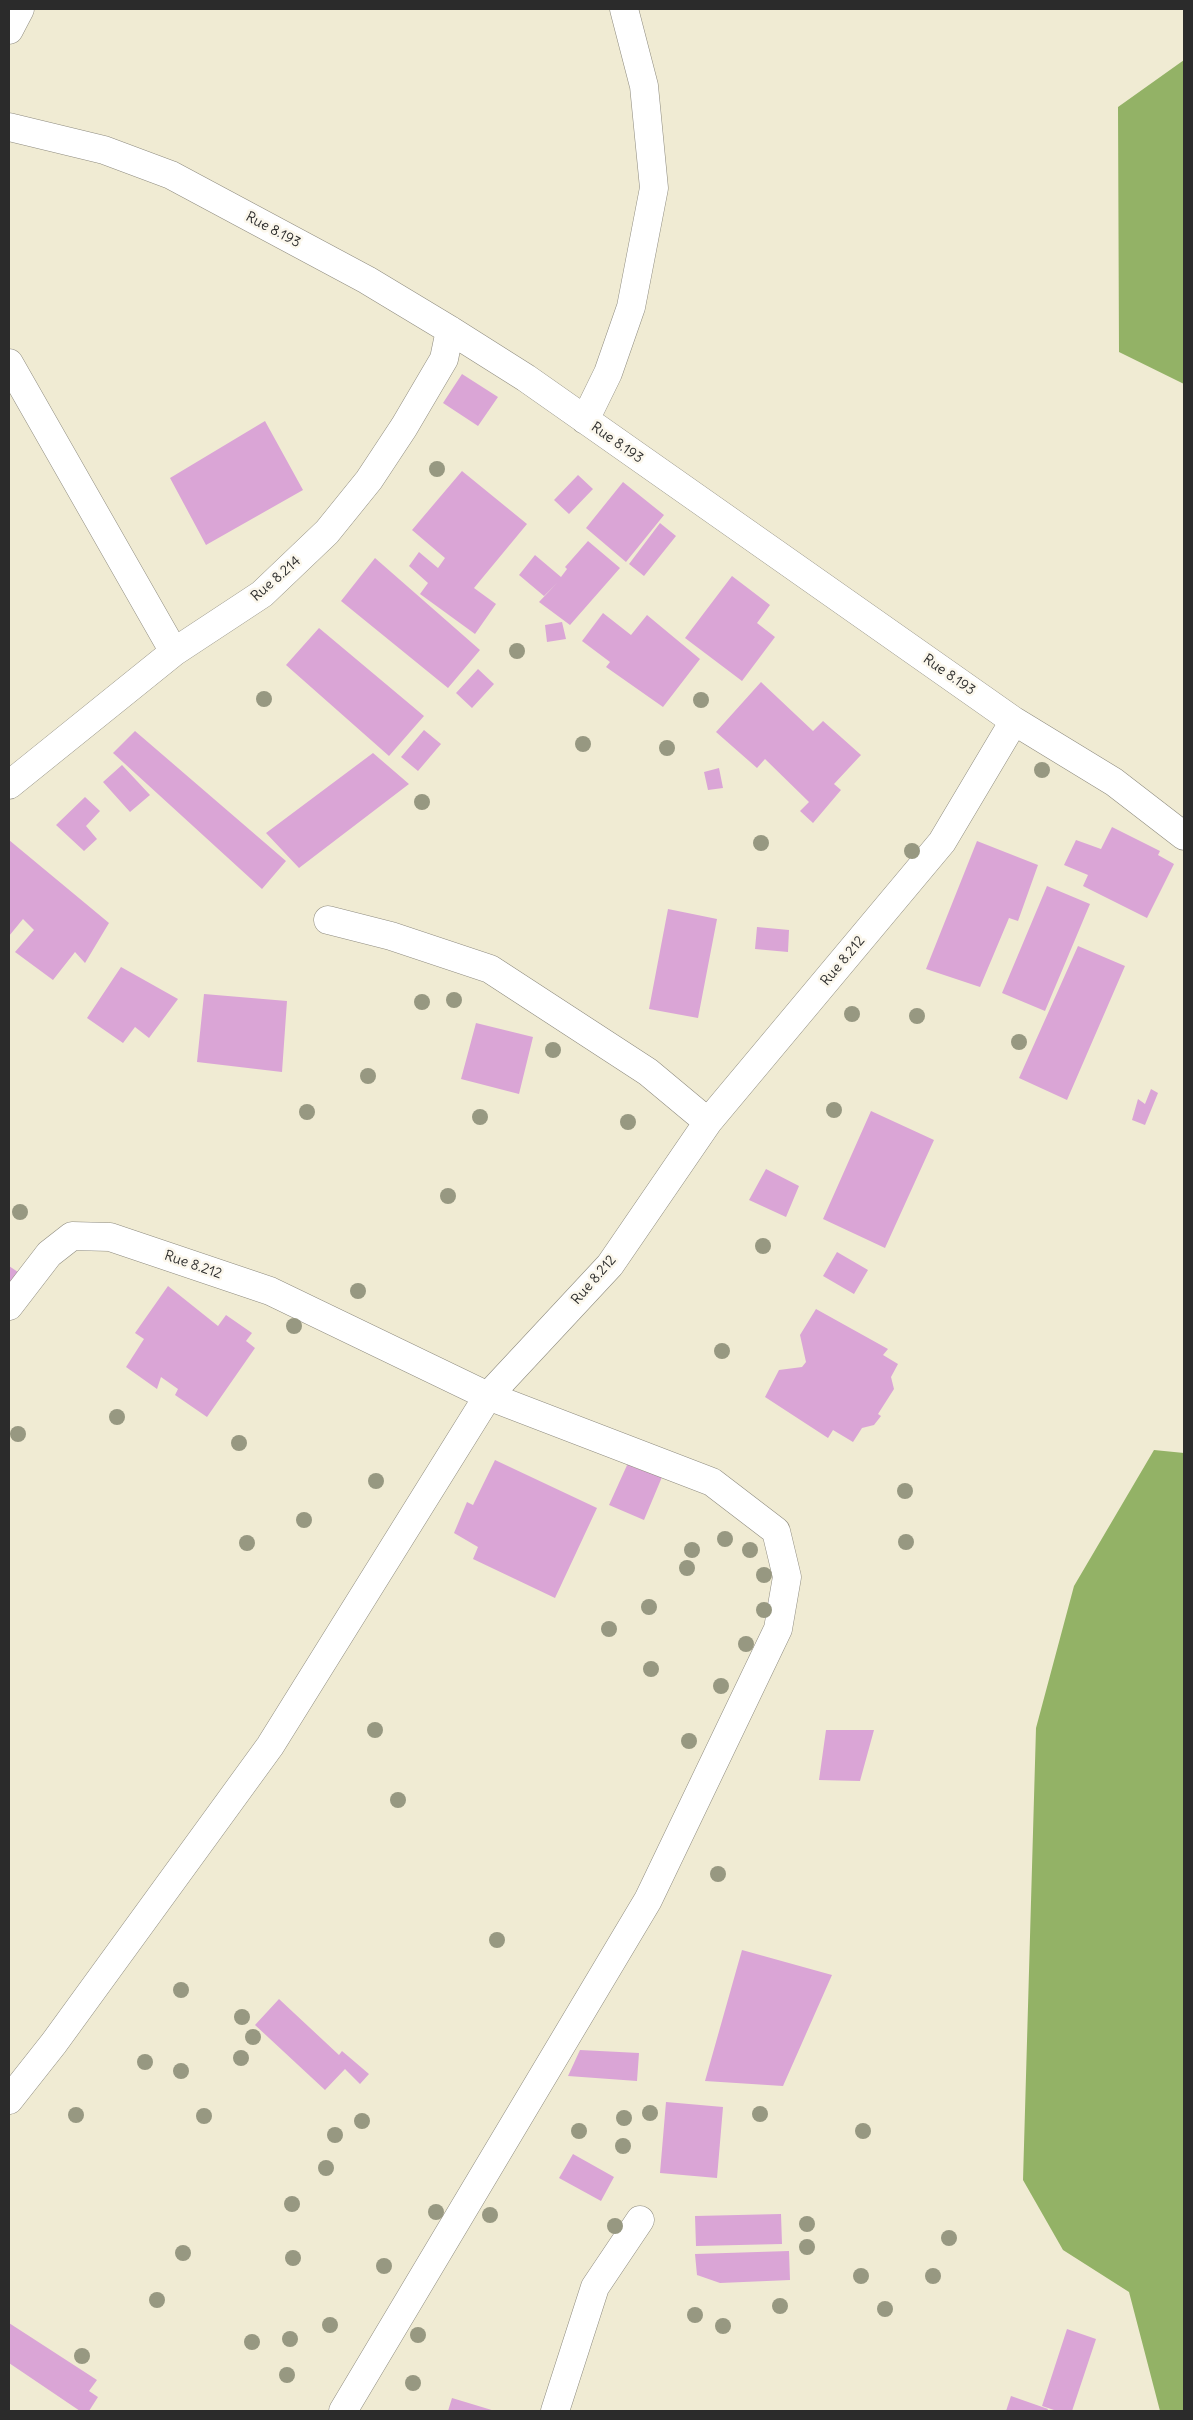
<!DOCTYPE html>
<style>
body{margin:0}
#map{position:relative;width:1193px;height:2420px;overflow:hidden;background:#f0ebd3;font-family:Delius,sans-serif}
canvas{display:block}
.frame{position:absolute;inset:0;border:10px solid #2b2b2b;pointer-events:none}
</style>
<div id="map">
<canvas width="1193" height="2420"></canvas>
<div class="frame"></div>
</div>
<script>
const c = document.querySelector('canvas').getContext('2d');
c.lineJoin = 'round';
function fillPath(path, color) { c.fillStyle = color; c.fill(path, 'evenodd'); }
const poly = rows => new Path2D(rows.map(r => 'M' + r).join(''));
function trace(path, color, width, dash) { c.strokeStyle = color; c.lineWidth = width; c.lineCap = dash ? 'butt' : 'round'; c.setLineDash(dash || []); c.stroke(path); }
function write(font, color, halo, rows, align = 'center') {
  c.font = font + ' Delius,sans-serif'; c.lineWidth = 5; c.setLineDash([]); c.textBaseline = 'middle'; c.strokeStyle = halo; c.fillStyle = color; for (const [text, x, y, turn = 0] of rows) {
    c.save(); c.translate(x, y); c.rotate((+turn || 0) * Math.PI / 180); c.textAlign = isNaN(turn) ? turn : align; if (halo) c.strokeText(text, 0, 0); c.fillText(text, 0, 0); c.restore();
  }
}
fillPath(poly([
 [1184,60,1184,384,1119,352,1118,107],
 [1154,1450,1184,1453,1184,2411,1160,2411,1129,2292,1063,2250,1023,2180,1036,1728,1074,1586]
]), '#93b266');
fillPath(poly([
 [462,374,498,397,478,426,443,403],
 [265,421,303,490,206,545,170,478],
 [462,471,527,524,474,588,496,604,475,634,420,594,428,583,409,566,419,552,438,568,445,558,412,530],
 [578,475,593,489,569,514,554,500],
 [623,482,664,515,626,562,586,528],
 [660,523,676,536,644,576,629,564],
 [588,541,620,568,570,625,539,602,557,583,544,596,519,575,535,555,561,577,567,569,565,567],
 [375,558,480,650,448,688,341,601],
 [732,576,770,605,757,623,775,637,742,681,685,638],
 [603,613,631,635,647,615,700,659,663,707,606,667,610,662,582,641],
 [562,622,566,639,547,642,545,625],
 [319,628,424,716,389,756,286,665],
 [478,669,494,684,472,708,456,693],
 [761,682,813,731,823,721,861,755,834,784,841,790,813,823,800,811,809,802,765,759,757,768,716,732],
 [424,730,441,744,418,771,401,757],
 [135,731,286,861,262,889,113,753],
 [373,753,409,784,299,868,266,833],
 [122,765,150,795,130,812,103,782],
 [719,768,723,788,708,790,704,772],
 [85,797,100,811,86,826,97,839,84,851,56,825],
 [1112,827,1160,851,1158,855,1174,864,1147,918,1083,886,1088,875,1064,865,1076,840,1101,849],
 [9,840,109,923,85,963,75,952,53,980,15,952,34,930,23,919,9,936],
 [977,841,1038,865,1018,921,1009,918,980,987,926,969],
 [1047,886,1090,904,1045,1011,1002,993],
 [668,909,717,919,698,1018,649,1009],
 [757,927,789,930,788,952,755,949],
 [1078,946,1125,966,1067,1100,1019,1078],
 [121,967,178,999,149,1038,135,1027,123,1043,87,1018],
 [204,994,287,1001,282,1072,197,1062],
 [476,1023,533,1037,519,1094,461,1079],
 [1151,1089,1158,1093,1145,1125,1132,1120,1138,1099,1145,1104],
 [871,1111,934,1140,885,1248,823,1219],
 [766,1169,799,1186,786,1217,749,1200],
 [837,1252,868,1270,854,1294,823,1276],
 [9,1266,18,1272,9,1286],
 [168,1286,218,1326,226,1315,252,1333,246,1341,255,1348,207,1417,175,1395,178,1389,161,1377,157,1389,126,1367,144,1339,135,1333],
 [816,1309,888,1349,883,1355,898,1364,891,1377,894,1389,878,1414,881,1416,874,1425,862,1428,853,1442,833,1430,828,1438,765,1397,779,1370,802,1367,806,1362,800,1335],
 [495,1460,597,1508,555,1598,473,1559,478,1547,454,1533,467,1502,473,1505],
 [628,1463,634,1465,633,1467,662,1477,644,1520,609,1505],
 [826,1730,874,1730,860,1781,819,1780],
 [742,1950,832,1975,783,2086,705,2081],
 [279,1999,339,2055,342,2051,369,2074,360,2084,345,2069,325,2090,255,2025],
 [580,2050,639,2053,637,2081,568,2076],
 [666,2102,723,2107,717,2178,660,2173],
 [573,2154,614,2177,601,2201,559,2178],
 [781,2214,782,2244,696,2246,695,2216],
 [789,2251,790,2280,720,2283,697,2275,695,2254],
 [9,2323,97,2380,89,2391,98,2397,89,2411,80,2411,9,2363],
 [1067,2329,1096,2339,1072,2411,1057,2411,1042,2406],
 [1011,2396,1048,2409,1047,2411,1006,2411],
 [452,2398,495,2411,448,2411]
]), '#daa5d6');
const street = poly([
 [9,30,20,9],
 [9,127,104,150,171,175,367,280,450,330,526,378,1014,721,1114,782,1184,836],
 [9,363,174,652],
 [585,420,608,373,631,307,654,188,644,86,624,9],
 [9,785,174,652,262,594,327,532,369,480,404,427,444,359,450,330],
 [328,920,391,936,490,969,648,1072,708,1122],
 [9,1306,49,1254,72,1236,110,1237,270,1291,488,1396,610,1265,708,1122,942,842,1014,721],
 [9,2100,54,2043,270,1746,488,1396,712,1482,776,1531,787,1577,778,1629,648,1900,343,2411],
 [555,2411,595,2287,640,2220]
]);
trace(street, '#8e8b7f', 29);
trace(street, '#fff', 28);
c.fillStyle = '#979881';
for (const [x, y] of [
 [437,469],
 [517,651],
 [264,699],
 [701,700],
 [583,744],
 [667,748],
 [1042,770],
 [422,802],
 [761,843],
 [912,851],
 [454,1000],
 [422,1002],
 [852,1014],
 [917,1016],
 [1019,1042],
 [553,1050],
 [368,1076],
 [834,1110],
 [307,1112],
 [480,1117],
 [628,1122],
 [448,1196],
 [20,1212],
 [763,1246],
 [358,1291],
 [294,1326],
 [722,1351],
 [117,1417],
 [18,1434],
 [239,1443],
 [376,1481],
 [905,1491],
 [304,1520],
 [725,1539],
 [906,1542],
 [247,1543],
 [692,1550],
 [750,1550],
 [687,1568],
 [764,1575],
 [649,1607],
 [764,1610],
 [609,1629],
 [746,1644],
 [651,1669],
 [721,1686],
 [375,1730],
 [689,1741],
 [398,1800],
 [718,1874],
 [497,1940],
 [181,1990],
 [242,2017],
 [253,2037],
 [241,2058],
 [145,2062],
 [181,2071],
 [650,2113],
 [760,2114],
 [76,2115],
 [204,2116],
 [624,2118],
 [362,2121],
 [579,2131],
 [863,2131],
 [335,2135],
 [623,2146],
 [326,2168],
 [292,2204],
 [436,2212],
 [490,2215],
 [807,2224],
 [615,2226],
 [949,2238],
 [807,2247],
 [183,2253],
 [293,2258],
 [384,2266],
 [861,2276],
 [933,2276],
 [157,2300],
 [780,2306],
 [885,2309],
 [695,2315],
 [330,2325],
 [723,2326],
 [418,2335],
 [290,2339],
 [252,2342],
 [82,2356],
 [287,2375],
 [413,2383]
]) { c.beginPath(); c.arc(x, y, 8, 0, 2 * Math.PI); c.fill(); }
write('14px', '#2b2b2b', '#fbf7ec', [
 ["Rue 8.193",273,230,28],
 ["Rue 8.193",617,443,35],
 ["Rue 8.214",276,579,-41],
 ["Rue 8.193",949,675,35],
 ["Rue 8.212",843,961,-50],
 ["Rue 8.212",193,1265,19],
 ["Rue 8.212",594,1280,-49]
]);
</script>
